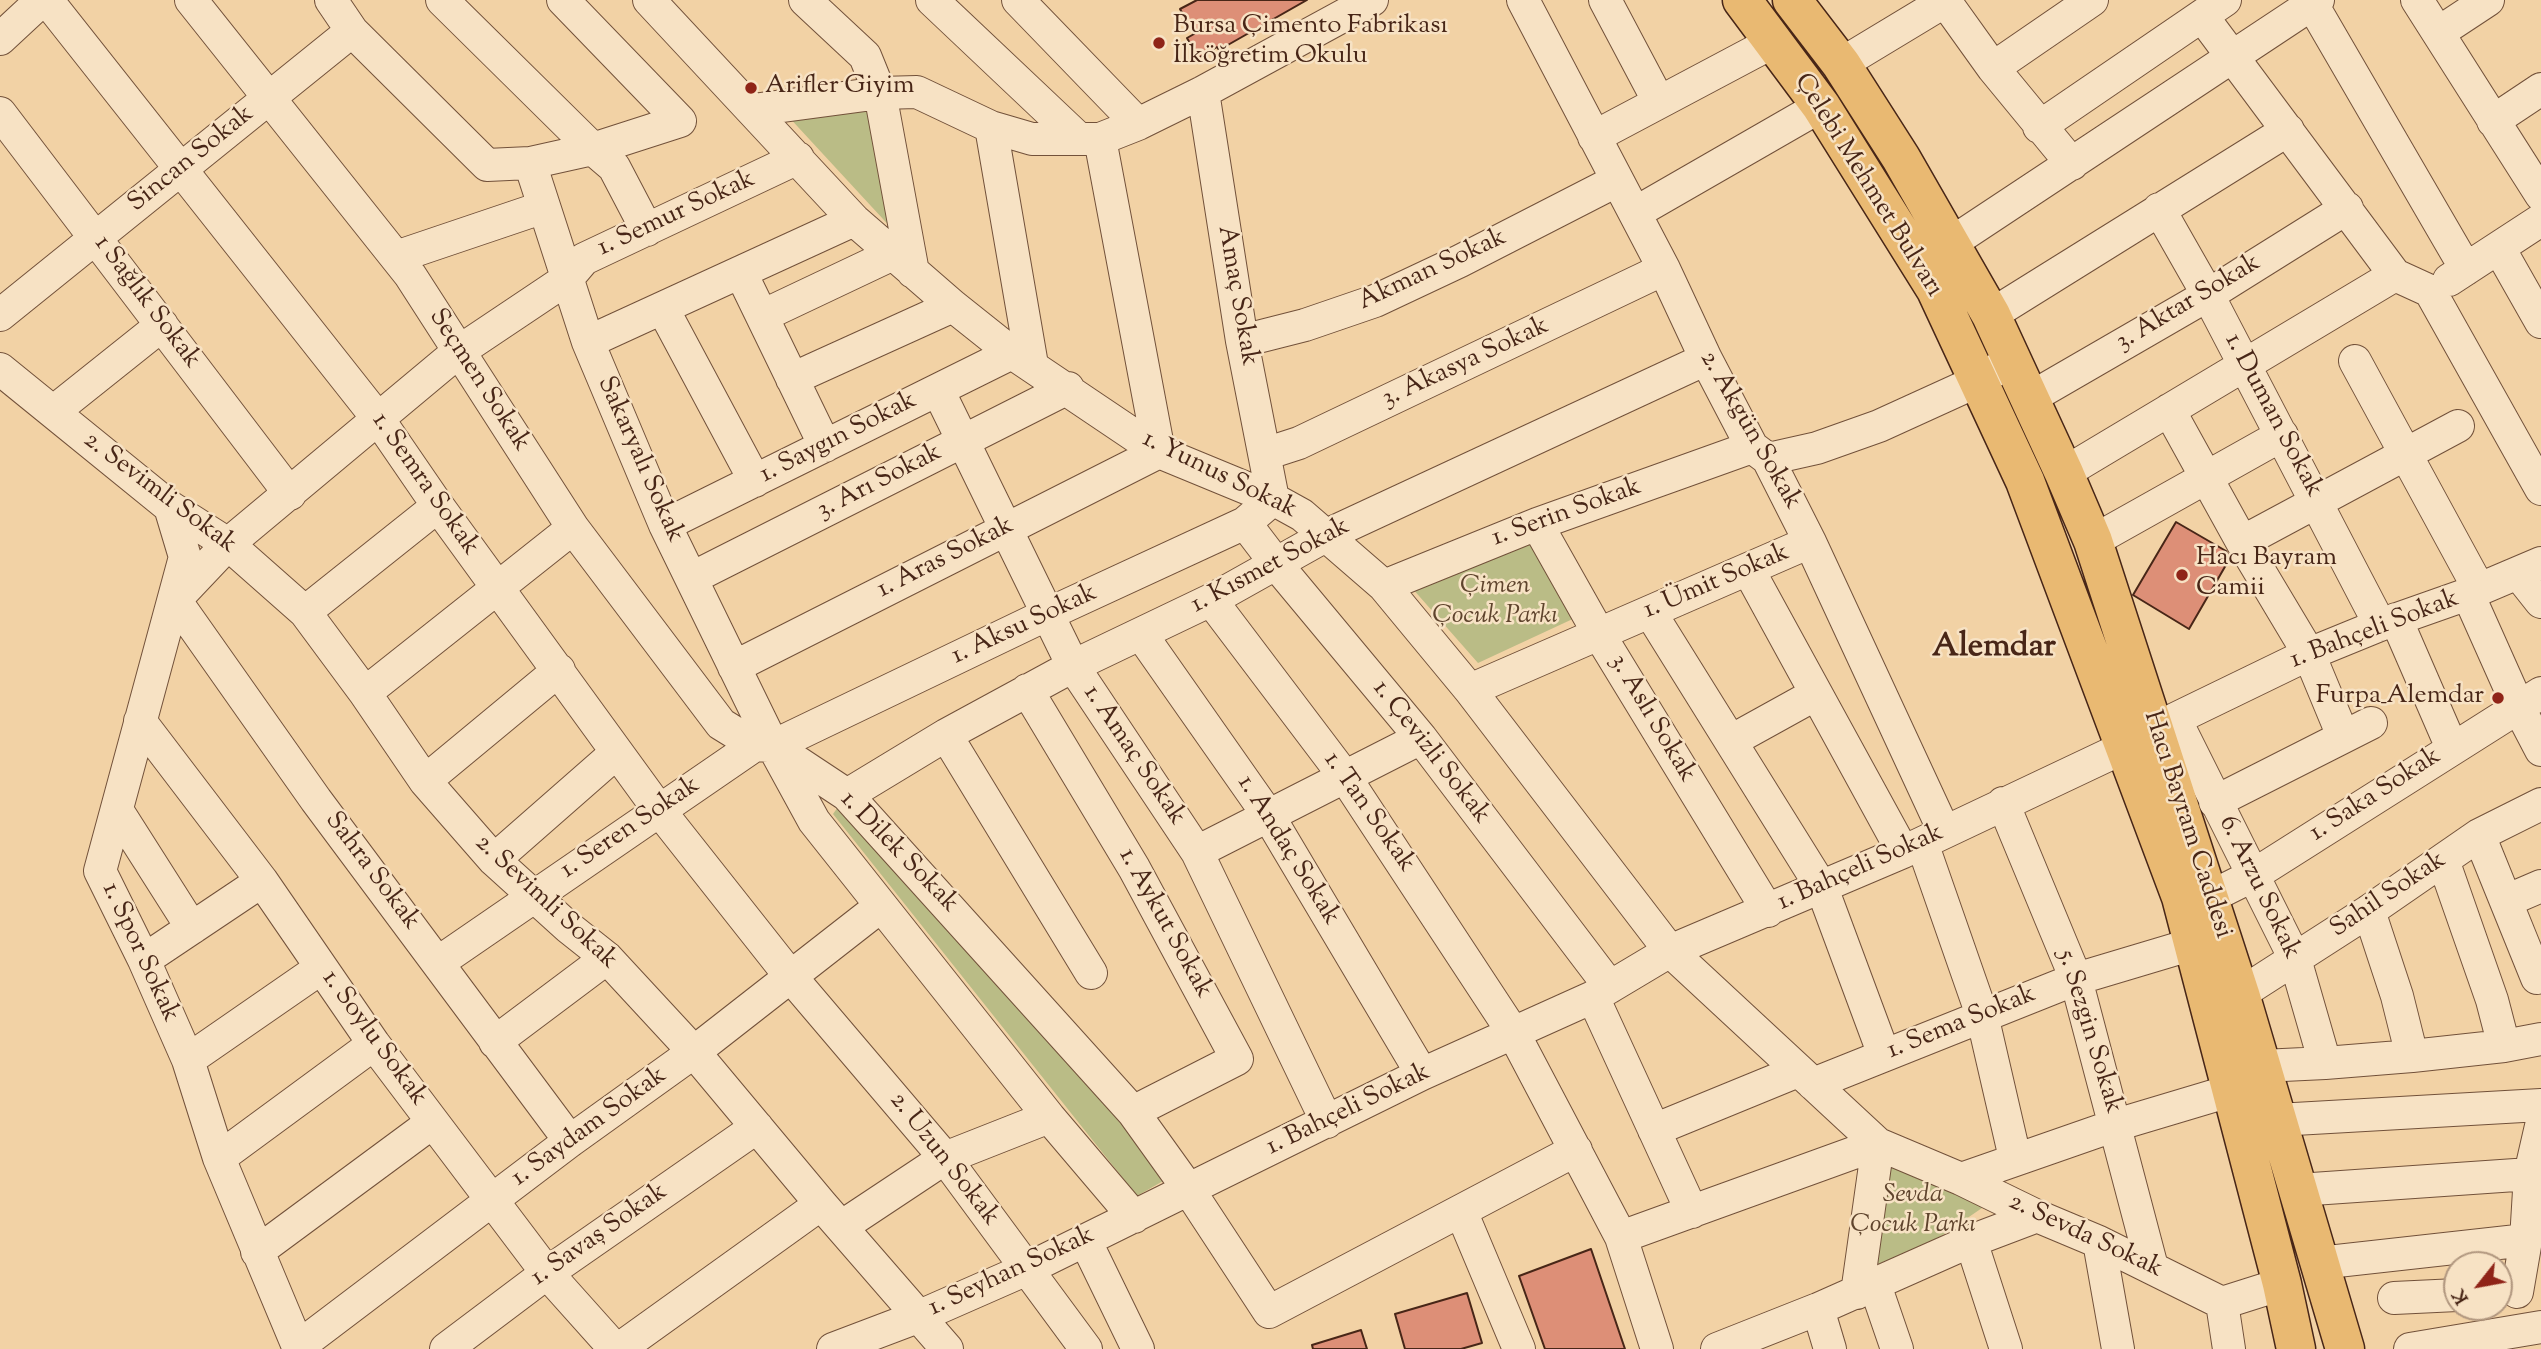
<!DOCTYPE html>
<meta charset="utf-8">
<style>
body{margin:0}
#map{position:relative;width:2541px;height:1349px;overflow:hidden;background:#f2d2a5;font-family:"Sorts Mill Goudy",serif}
canvas{display:block}
.north{position:absolute;left:2443px;top:1251px;width:70px;height:70px;box-sizing:border-box;background:#f7e2c4;border:2px solid #b1977f;border-radius:50%;rotate:239deg;font-size:19px;font-weight:700;line-height:28px;text-align:center;color:#482617}
.north::after{content:'';display:block;margin:auto;width:24px;height:32px;background:#8f2418;clip-path:polygon(50% 0,100% 100%,50% 72%,0 100%)}
</style>
<div id="map">
<canvas width="2541" height="1349"></canvas>
<div class="north">K</div>
</div>
<script>
const c = document.querySelector('canvas').getContext('2d');
c.lineJoin = 'round';
function fillPath(path, color) { c.fillStyle = color; c.fill(path, 'evenodd'); }
const poly = rows => new Path2D(rows.map(r => 'M' + r).join(''));
function trace(path, color, width, dash) { c.strokeStyle = color; c.lineWidth = width; c.lineCap = dash ? 'butt' : 'round'; c.setLineDash(dash || []); c.stroke(path); }
function write(font, color, halo, rows, align = 'center') {
  c.font = font + ' "Sorts Mill Goudy",serif'; c.lineWidth = 5; c.setLineDash([]); c.textBaseline = 'middle'; c.strokeStyle = halo; c.fillStyle = color; for (const [text, x, y, turn = 0] of rows) {
    c.save(); c.translate(x, y); c.rotate((+turn || 0) * Math.PI / 180); c.textAlign = isNaN(turn) ? turn : align; if (halo) c.strokeText(text, 0, 0); c.fillText(text, 0, 0); c.restore();
  }
}
fillPath(poly([
 [868,104,895,232,786,114],
 [1534,536,1577,617,1478,663,1412,588],
 [838,807,853,813,1170,1177,1137,1196,833,814],
 [1885,1165,1981,1199,1982,1208,1931,1243,1870,1267]
]), '#babc86');
const building = poly([
 [1197,0,1307,0,1219,50,1217,47,1198,58,1187,38,1194,34,1180,9,1197,0],
 [2176,522,2226,551,2230,558,2189,629,2133,595,2176,522],
 [1591,1249,1625,1349,1545,1349,1519,1276,1591,1249],
 [1467,1293,1482,1343,1461,1349,1405,1349,1395,1314,1467,1293],
 [1361,1330,1367,1349,1313,1349,1312,1345,1361,1330]
]);
fillPath(building, '#dd8f77');
trace(building, '#482617', 2);
const minor = poly([
 [47,0,379,420,438,506,659,810,791,977,945,1158,1086,1349],
 [191,0,410,275,573,528,721,724,755,745,773,746,847,795,1133,1112,1189,1190,1269,1312,1576,1150],
 [331,0,352,31,487,165,530,163,593,149,680,121,563,0],
 [442,0,593,149,614,167,647,230],
 [649,0,854,220,953,306,1012,353,1159,452,1273,499,1302,515,1384,586,1470,690,1670,951,1878,1144,1961,1179,2037,1216,2099,1242,2222,1303,2282,1284],
 [805,0,865,56,880,93,913,272],
 [932,0,1079,139],
 [1018,0,1138,124],
 [1523,0,1664,269,1706,359,1752,447,1768,459,1810,542,1944,831],
 [1605,0,1659,102],
 [2417,0,2541,195],
 [1945,1,1993,68,2072,164],
 [2312,4,2466,269],
 [2202,16,2395,275,2430,291],
 [2438,33,2488,0],
 [0,39,42,0],
 [1841,64,1947,0],
 [1993,68,2092,0],
 [753,110,880,93,917,92,991,127,1032,139,1100,139,1138,124,1203,92,1372,0],
 [0,113,290,494],
 [2493,121,2541,89],
 [991,127,1032,365],
 [2039,127,2225,0],
 [1594,137,1773,42],
 [530,163,588,342,665,525,773,746,814,821,1049,1117,1134,1217],
 [2159,209,2208,295,2380,625],
 [1635,213,1821,106],
 [1951,243,2318,0],
 [2499,248,2541,322],
 [396,257,544,207],
 [741,273,825,446],
 [2449,280,2541,220],
 [2430,291,2541,489],
 [663,309,755,481],
 [0,315,352,31],
 [1991,315,2288,130],
 [762,316,893,254],
 [1242,341,1305,325,1375,301,1460,261,1616,181],
 [588,342,854,220],
 [2355,361,2479,589],
 [0,369,170,507,228,544,305,612,365,693,425,781,494,860,568,927,607,958,694,1052,821,1204,947,1349],
 [792,379,953,306],
 [938,390,1073,666,1197,852,1327,1122],
 [2030,398,2208,295,2347,208],
 [2169,410,2242,542,2309,654,2343,736],
 [53,412,162,325],
 [1265,454,1299,443,1664,269],
 [1768,459,1817,448,1879,426,1980,380,1997,369],
 [2064,473,2395,275],
 [170,507,185,557,100,871,144,960,188,1060,219,1158,299,1349],
 [1245,523,1277,565,1421,738,1610,987],
 [1537,524,1599,634,1768,911],
 [665,525,1012,353],
 [2093,541,2282,435],
 [2242,542,2458,426],
 [1748,569,1903,852],
 [2518,573,2541,602],
 [692,578,1068,388],
 [1384,586,1537,524,1752,447],
 [2468,594,2518,706,2541,750],
 [1211,600,1345,777,1514,1034,1621,1237,1657,1349],
 [305,612,438,506],
 [1650,612,1822,888,1884,1055],
 [2396,619,2452,748],
 [1141,634,1268,815,1422,1074],
 [734,667,1159,452,1100,139],
 [1027,690,1134,868,1237,1059,1133,1112],
 [1470,690,1810,542],
 [365,693,573,528],
 [2175,719,2295,959,2325,1063],
 [140,721,262,881,374,1044,547,1273,615,1349],
 [946,735,1091,973],
 [1731,741,1816,694],
 [773,746,1048,614,1245,523,1273,499,1242,341,1203,92],
 [425,781,559,670],
 [847,795,946,735,1073,666,1211,600,1327,535,1706,359],
 [2215,802,2371,723],
 [2003,803,2076,979,2152,1267],
 [117,810,192,928],
 [2479,835,2537,978],
 [1922,843,1982,1015,2015,1158],
 [1197,852,1421,738],
 [494,860,616,753],
 [2443,860,2492,1000,2504,1046],
 [2210,897,2252,876,2541,693],
 [2506,901,2541,886],
 [2369,911,2397,996,2412,1056],
 [144,960,262,881],
 [439,962,755,745],
 [2240,994,2369,911,2479,835,2541,804],
 [1593,997,1692,1212],
 [495,1042,607,958],
 [188,1060,321,968],
 [2262,1066,2325,1063,2412,1056,2504,1046,2541,1039],
 [1813,1084,2076,979,2193,944],
 [2277,1120,2541,1105],
 [1654,1130,1798,1071],
 [570,1141,316,800,175,600,228,544,458,352,567,279,584,259,798,158],
 [219,1158,374,1044],
 [1961,1179,2116,1125,2233,1090],
 [2298,1190,2530,1174],
 [1461,1211,1519,1349],
 [841,1227,945,1158,1049,1117],
 [1621,1237,1878,1144,1857,1293],
 [1085,1240,1138,1349],
 [1971,1241,2006,1349],
 [2099,1242,2118,1349],
 [257,1252,433,1122],
 [2319,1263,2526,1240],
 [1875,1285,1897,1349],
 [2517,1292,2526,1240,2530,1174,2541,1126],
 [2394,1298,2457,1295],
 [2222,1303,2229,1349],
 [1818,1309,1830,1349],
 [298,1347,570,1141,694,1052,881,906],
 [446,1349,547,1273,757,1127],
 [619,1349,821,1204],
 [833,1349,920,1316,1027,1269,1422,1074,1593,997,1670,951,1903,852,2125,747,2175,719,2309,654,2380,625,2468,594,2541,563],
 [1717,1349,1818,1309,1971,1241,2037,1216],
 [2410,1349,2541,1327]
]);
const major = poly([
 [1742,0,1821,106,1936,290,2025,481,2181,897,2282,1284,2296,1349],
 [1792,0,1841,64,1901,158,1991,315,2064,473,2093,541,2240,994,2345,1349]
]);
trace(minor, '#72513a', 34);
trace(major, '#482617', 41);
trace(minor, '#f7e2c4', 32);
trace(major, '#e9b972', 38);
for (const [x, y, r, color] of [
 [1159,43,7,"#8f2418"],
 [751,88,7,"#8f2418"],
 [2182,575,7,"#8f2418"],
 [2498,698,7,"#8f2418"]
]) { const dot = new Path2D(); dot.arc(x, y, r, 0, 2 * Math.PI); c.fillStyle = color; c.fill(dot); trace(dot, '#f7e2c4', 2.5); }
write('26px', '#482617', '#f7e2c4', [
 ["Bursa Çimento Fabrikası",1173,28],
 ["İlköğretim Okulu",1173,58],
 ["Arifler Giyim",765,88],
 ["Hacı Bayram",2196,560],
 ["Camii",2196,590],
 ["Furpa_Alemdar",2484,698,"right"]
], 'left');
write('26px', '#482617', '#f7e2c4', [
 ["Sincan Sokak",192,160,-39],
 ["Çelebi Mehmet Bulvarı",1867,186,58],
 ["1. Semur Sokak",677,215,-25],
 ["Akman Sokak",1433,271,-25],
 ["Amaç Sokak",1236,296,80],
 ["1 Sağlık Sokak",146,303,53],
 ["3. Aktar Sokak",2189,304,-31],
 ["3. Akasya Sokak",1466,364,-25],
 ["Seçmen Sokak",478,381,57],
 ["1. Duman Sokak",2272,416,62],
 ["2. Akgün Sokak",1749,431,60],
 ["1. Saygın Sokak",839,439,-27],
 ["Sakaryalı Sokak",639,460,66],
 ["1. Yunus Sokak",1219,476,26],
 ["3. Arı Sokak",880,483,-27],
 ["1. Semra Sokak",424,485,55],
 ["2. Sevimli Sokak",159,494,37],
 ["1. Serin Sokak",1567,514,-20],
 ["1. Aras Sokak",946,559,-27],
 ["1. Kısmet Sokak",1271,567,-28],
 ["1. Ümit Sokak",1717,583,-23],
 ["1. Aksu Sokak",1025,626,-25],
 ["1. Bahçeli Sokak",2375,631,-21],
 ["3. Aslı Sokak",1651,719,59],
 ["1. Çevizli Sokak",1430,753,52],
 ["1. Amaç Sokak",1133,756,56],
 ["1. Saka Sokak",2376,796,-33],
 ["1. Tan Sokak",1368,813,55],
 ["Hacı Bayram Caddesi",2186,825,72],
 ["1. Seren Sokak",631,829,-34],
 ["1. Andaç Sokak",1287,851,58],
 ["1. Dilek Sokak",898,853,46],
 ["1. Bahçeli Sokak",1861,869,-24],
 ["Sahra Sokak",371,872,53],
 ["6. Arzu Sokak",2258,888,64],
 ["Sahil Sokak",2389,896,-34],
 ["2. Sevimli Sokak",545,903,43],
 ["1. Aykut Sokak",1164,924,61],
 ["1. Spor Sokak",139,953,65],
 ["1. Sema Sokak",1962,1024,-22],
 ["5. Sezgin Sokak",2088,1032,73],
 ["1. Soylu Sokak",373,1039,54],
 ["1. Bahçeli Sokak",1349,1111,-26],
 ["1. Saydam Sokak",590,1128,-36],
 ["2. Uzun Sokak",943,1160,52],
 ["1. Savaş Sokak",600,1236,-35],
 ["2. Sevda Sokak",2085,1237,25],
 ["1. Seyhan Sokak",1012,1273,-25]
]);
write('italic 26px', '#5f442d', '#f7e2c4', [
 ["Çimen",1495,588],
 ["Çocuk Parkı",1495,618],
 ["Sevda",1913,1197],
 ["Çocuk Parkı",1913,1227]
]);
write('bold 33px', '#482617', '#f7e2c4', [
 ["Alemdar",1994,649]
]);
</script>
